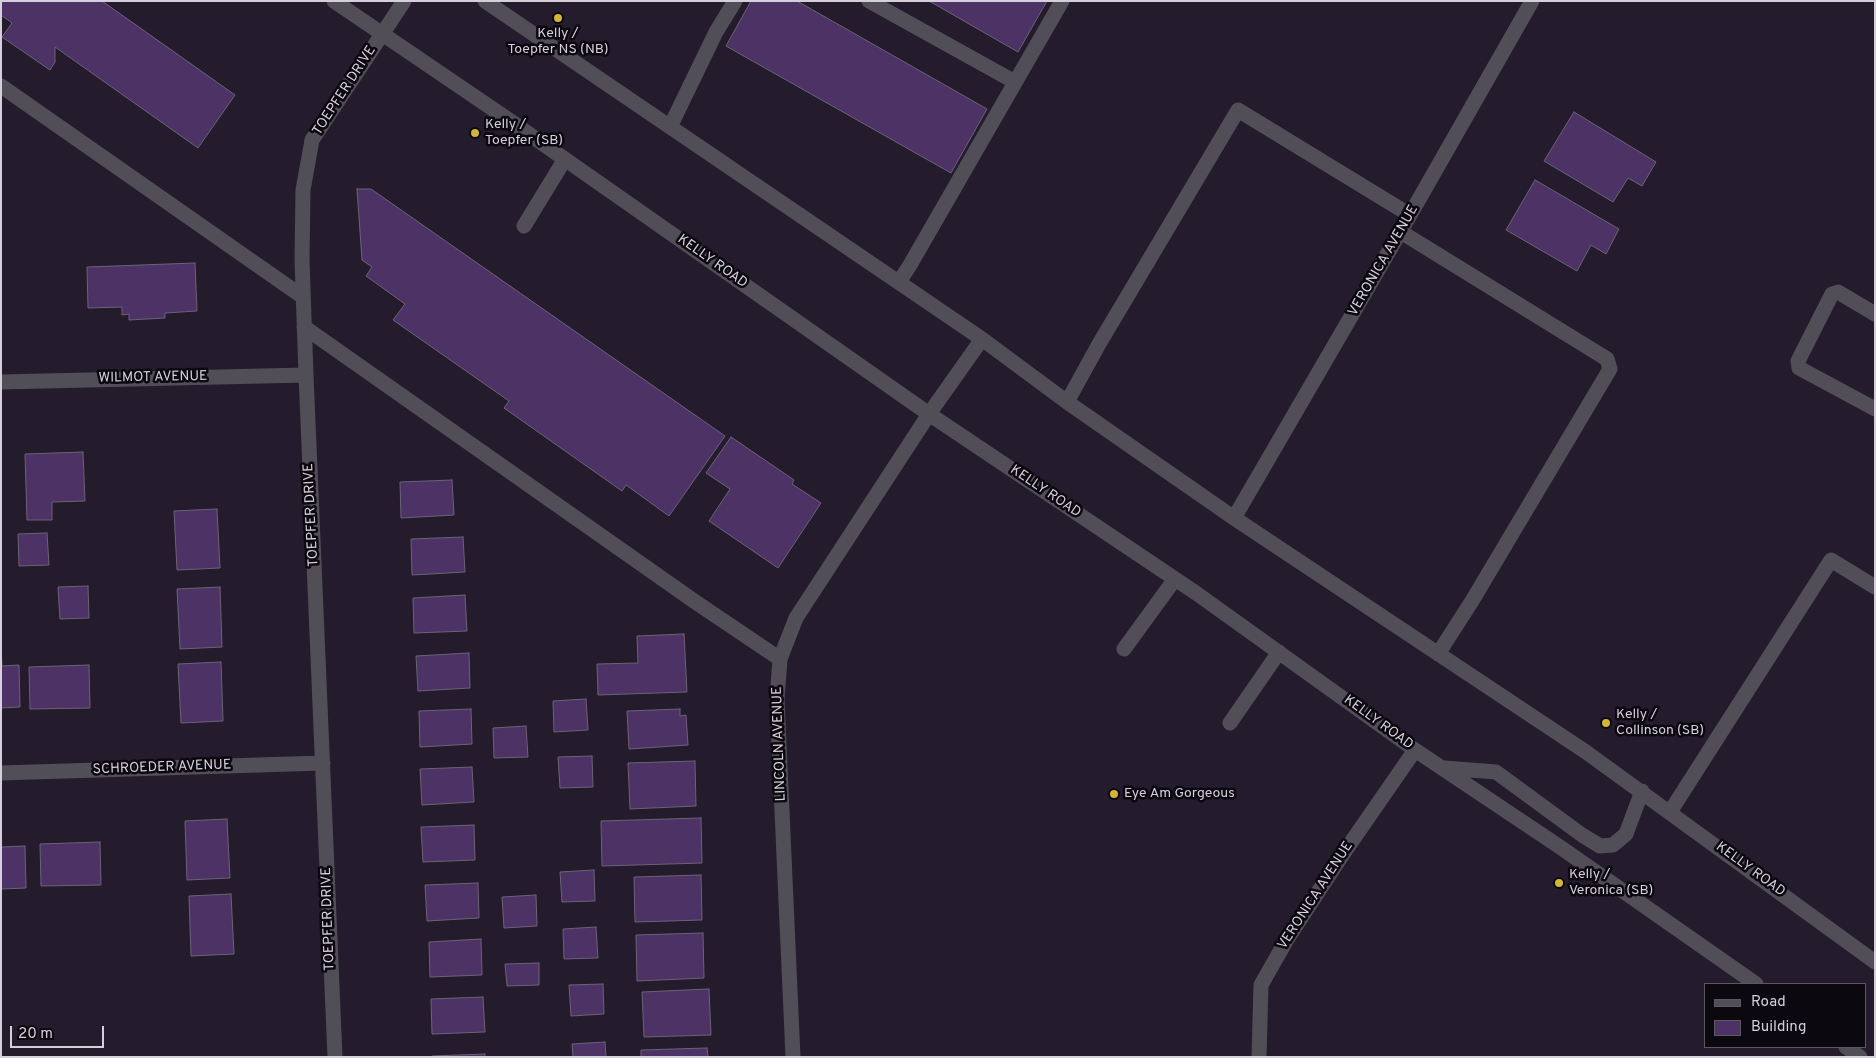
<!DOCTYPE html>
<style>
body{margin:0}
#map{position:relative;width:1876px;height:1058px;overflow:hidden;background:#241b2d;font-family:Overpass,sans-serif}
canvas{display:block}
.frame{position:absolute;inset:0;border:2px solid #d5cfdb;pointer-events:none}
.legend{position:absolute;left:1704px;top:983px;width:162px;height:65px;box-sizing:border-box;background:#0b080f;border:1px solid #5c5861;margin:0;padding:6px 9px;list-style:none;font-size:15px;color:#d5cfdb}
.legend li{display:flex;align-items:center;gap:10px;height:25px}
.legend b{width:25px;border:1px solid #5c5861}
.scale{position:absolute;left:10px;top:1026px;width:94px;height:22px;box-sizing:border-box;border:2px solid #d5cfdb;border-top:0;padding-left:6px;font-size:15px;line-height:18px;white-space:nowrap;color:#d5cfdb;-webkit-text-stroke:4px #0b080f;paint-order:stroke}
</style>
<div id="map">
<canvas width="1876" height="1058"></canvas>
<div class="frame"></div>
<ul class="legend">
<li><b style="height:6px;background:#524e57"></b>Road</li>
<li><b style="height:14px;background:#4c3265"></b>Building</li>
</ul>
<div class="scale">20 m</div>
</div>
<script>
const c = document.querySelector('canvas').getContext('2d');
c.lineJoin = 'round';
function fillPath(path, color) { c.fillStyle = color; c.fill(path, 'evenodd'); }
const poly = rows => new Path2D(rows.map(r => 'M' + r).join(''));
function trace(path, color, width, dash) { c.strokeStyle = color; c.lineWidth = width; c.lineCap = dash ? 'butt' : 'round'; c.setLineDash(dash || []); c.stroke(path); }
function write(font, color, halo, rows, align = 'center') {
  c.font = font + ' Overpass,sans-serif'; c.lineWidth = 5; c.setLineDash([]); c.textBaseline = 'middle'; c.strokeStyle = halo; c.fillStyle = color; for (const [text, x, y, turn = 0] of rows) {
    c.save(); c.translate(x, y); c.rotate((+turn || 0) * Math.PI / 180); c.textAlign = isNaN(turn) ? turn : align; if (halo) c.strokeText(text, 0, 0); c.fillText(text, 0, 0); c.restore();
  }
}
const building = poly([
 [1,1,102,1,235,95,198,148,55,47,55,62,50,70,2,37,12,23,1,15,1,1],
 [751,1,797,1,987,109,951,173,726,46,751,1],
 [929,1,1047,1,1018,52,929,1],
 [1574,112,1656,162,1642,186,1628,178,1613,202,1544,161,1574,112],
 [1535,180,1619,229,1606,254,1591,245,1577,271,1506,230,1535,180],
 [357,189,371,189,725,436,669,516,626,485,622,491,504,408,509,401,393,320,405,304,366,276,372,267,362,260,357,189],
 [195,263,197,311,165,313,165,318,129,320,129,314,122,315,122,307,88,308,87,267,195,263],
 [731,437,794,480,792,484,821,503,778,568,709,521,730,489,706,473,731,437],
 [83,452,85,501,52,502,52,520,27,520,25,454,83,452],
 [452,480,454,515,401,518,400,482,452,480],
 [217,509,220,568,177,570,174,511,217,509],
 [47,533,49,565,19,566,18,534,47,533],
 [463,537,465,572,412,575,411,539,463,537],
 [88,586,89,618,60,619,58,587,88,586],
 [220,587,222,647,180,649,177,589,220,587],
 [465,595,467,631,414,633,413,598,465,595],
 [684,634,687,692,598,695,597,664,638,663,637,636,684,634],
 [1,647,2,666,19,665,20,707,1,708,1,647],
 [469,653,470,688,418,691,416,656,469,653],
 [221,662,223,721,181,723,178,664,221,662],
 [89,665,90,708,30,709,29,667,89,665],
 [586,699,588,730,554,732,553,701,586,699],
 [471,709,472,744,420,747,419,711,471,709],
 [680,709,680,716,686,715,688,745,629,749,627,711,680,709],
 [526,726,528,757,494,758,493,728,526,726],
 [592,756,593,787,560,788,558,757,592,756],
 [695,761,696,806,630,809,628,763,695,761],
 [472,767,474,802,422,805,420,769,472,767],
 [701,818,702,863,602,866,601,821,701,818],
 [227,819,230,878,187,880,185,821,227,819],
 [474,825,475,860,423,862,421,827,474,825],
 [100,842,101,885,41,886,40,844,100,842],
 [25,846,26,888,1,889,1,847,25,846],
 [594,870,595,901,562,902,560,872,594,870],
 [701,875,702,920,635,922,634,877,701,875],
 [478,883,479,918,427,921,425,885,478,883],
 [231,894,234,954,191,956,189,896,231,894],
 [536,895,537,926,504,928,502,897,536,895],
 [596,927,598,958,564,959,563,929,596,927],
 [703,933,704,978,637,981,636,935,703,933],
 [481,939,482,975,430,977,429,942,481,939],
 [539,963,539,985,507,986,505,964,539,963],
 [603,984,604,1014,571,1016,569,985,603,984],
 [709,989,711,1035,644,1037,642,992,709,989],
 [483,997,485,1032,432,1034,431,999,483,997],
 [605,1042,606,1057,573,1057,572,1044,605,1042],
 [707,1048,708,1057,641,1057,641,1050,707,1048],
 [485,1054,485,1057,432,1057,432,1056,485,1054]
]);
fillPath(building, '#4c3265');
trace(building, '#6c6378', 1);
trace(poly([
 [334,1,509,120,929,414,1196,593,1415,750,1560,847,1756,984],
 [485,1,982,339,1067,402,1234,518,1586,752,1875,962],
 [869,1,1015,82],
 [1,86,303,297],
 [670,127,716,32,735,1],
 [524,226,565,159],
 [1401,232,1607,359,1610,369,1472,601,1438,654],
 [899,282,910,265,1062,1],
 [1875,314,1838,292,1832,294,1798,361,1799,368,1875,409],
 [304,327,694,601,780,659],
 [1,382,306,375],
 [1067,402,1099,344,1238,110,1410,215],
 [1234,518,1410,215,1532,1],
 [1124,649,1175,579],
 [1230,723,1279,652],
 [1444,768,1496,772,1582,835,1600,846,1613,845,1626,834,1642,791],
 [1,773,323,763],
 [1670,812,1831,560,1875,587],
 [1846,1047,1860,1057],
 [335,1057,306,375,302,260,303,190,312,140,404,1],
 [793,1057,777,699,780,659,796,618,929,414,982,339],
 [1259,1057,1261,985,1286,941,1343,854,1415,750]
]), '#524e57', 15);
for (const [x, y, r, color] of [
 [558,18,5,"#d3b635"],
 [475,133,5,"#d3b635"],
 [1606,723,5,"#d3b635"],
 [1114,794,5,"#d3b635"],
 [1559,883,5,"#d3b635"]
]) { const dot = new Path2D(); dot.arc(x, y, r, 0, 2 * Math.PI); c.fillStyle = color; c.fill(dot); trace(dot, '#0b080f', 2); }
write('14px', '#d5cfdb', '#0b080f', [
 ["Kelly /",558,34,"center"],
 ["Toepfer NS (NB)",558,50,"center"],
 ["Kelly /",485,125],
 ["Toepfer (SB)",485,141],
 ["Kelly /",1616,715],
 ["Collinson (SB)",1616,731],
 ["Eye Am Gorgeous",1124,794],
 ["Kelly /",1569,875],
 ["Veronica (SB)",1569,891]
], 'left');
write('14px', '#d5cfdb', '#0b080f', [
 ["TOEPFER DRIVE",345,91,-57],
 ["VERONICA AVENUE",1384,261,-60],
 ["KELLY ROAD",712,262,35],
 ["WILMOT AVENUE",153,378,-1],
 ["KELLY ROAD",1045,492,34],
 ["TOEPFER DRIVE",312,515,-93],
 ["KELLY ROAD",1378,723,36],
 ["LINCOLN AVENUE",780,744,-92],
 ["SCHROEDER AVENUE",162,768,-2],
 ["KELLY ROAD",1750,870,36],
 ["VERONICA AVENUE",1316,896,-57],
 ["TOEPFER DRIVE",329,919,-92]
]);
</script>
